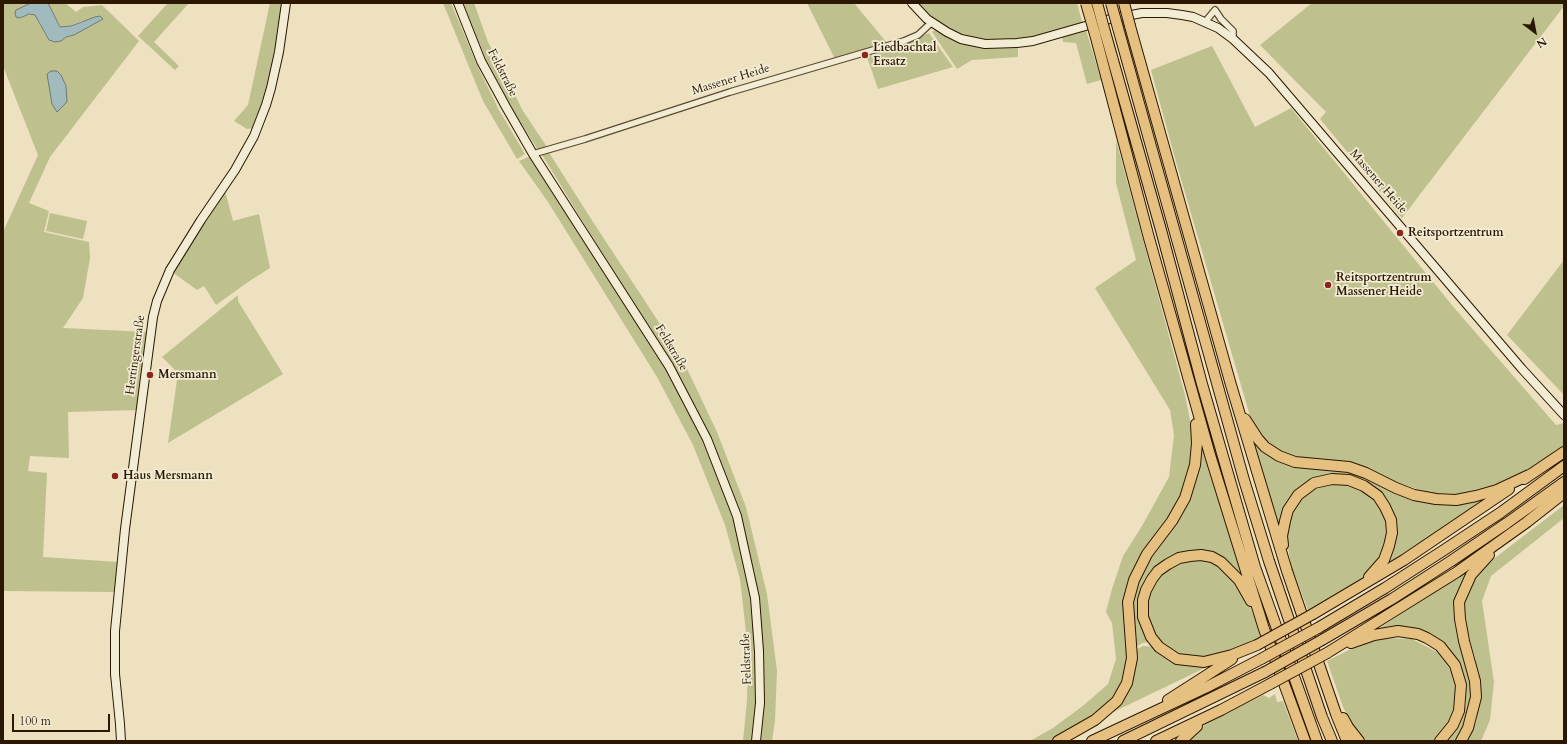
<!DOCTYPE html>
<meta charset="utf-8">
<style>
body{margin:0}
#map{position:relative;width:1567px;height:744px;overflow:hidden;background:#ede1bf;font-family:Cardo,serif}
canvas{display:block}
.frame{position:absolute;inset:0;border:4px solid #2b1702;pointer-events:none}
.north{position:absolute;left:1515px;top:12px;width:40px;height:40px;-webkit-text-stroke:3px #f3ecd5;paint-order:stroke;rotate:148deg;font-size:11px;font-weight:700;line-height:16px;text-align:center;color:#2b1702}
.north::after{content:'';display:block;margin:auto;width:14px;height:18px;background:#2b1702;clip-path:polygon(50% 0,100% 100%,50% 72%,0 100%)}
.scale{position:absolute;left:12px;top:714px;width:98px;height:18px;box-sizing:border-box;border:2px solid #2b1702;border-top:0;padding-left:5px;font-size:12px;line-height:14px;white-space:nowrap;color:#2b1702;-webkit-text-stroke:3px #f3ecd5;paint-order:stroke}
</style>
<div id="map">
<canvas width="1567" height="744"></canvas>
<div class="frame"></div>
<div class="north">N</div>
<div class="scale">100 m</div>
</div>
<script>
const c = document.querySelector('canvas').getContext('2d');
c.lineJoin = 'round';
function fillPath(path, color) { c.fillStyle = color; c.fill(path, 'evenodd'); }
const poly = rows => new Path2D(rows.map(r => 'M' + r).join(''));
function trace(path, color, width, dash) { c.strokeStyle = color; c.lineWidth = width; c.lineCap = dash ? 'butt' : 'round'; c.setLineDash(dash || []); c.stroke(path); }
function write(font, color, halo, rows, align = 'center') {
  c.font = font + ' Cardo,serif'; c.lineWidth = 3.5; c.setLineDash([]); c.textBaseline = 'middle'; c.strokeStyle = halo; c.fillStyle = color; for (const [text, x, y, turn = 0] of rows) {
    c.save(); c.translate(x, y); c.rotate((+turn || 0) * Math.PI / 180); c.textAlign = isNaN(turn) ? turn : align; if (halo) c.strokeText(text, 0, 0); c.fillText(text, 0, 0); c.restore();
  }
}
fillPath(poly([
 [4,3,31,3,16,10,20,18,29,14,35,15,48,39,61,41,66,37,74,35,102,19,82,21,70,26,60,27,48,3,65,3,76,12,83,7,102,5,139,41,50,157,29,203,49,211,44,232,89,242,90,258,83,298,63,328,147,332,138,410,68,412,69,458,30,456,28,471,47,473,43,557,118,562,115,592,3,591,3,232,38,155,3,66],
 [57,71,61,75,66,86,66,96,50,88,47,74],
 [168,3,189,3,154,42,179,66,175,70,138,36],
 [270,3,281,3,276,50,263,104,253,128,247,129,234,121,248,105],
 [443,3,451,3,477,65,499,110,525,154,517,159,483,101],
 [463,3,474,3,488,42,523,111,547,147,538,150,516,115,485,57],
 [807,3,854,3,887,43,835,59],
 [916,3,1077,3,1083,25,1032,38,994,42,970,38,954,32,932,20],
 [1312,3,1564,3,1564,6,1402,218,1320,119,1326,112,1260,45],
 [936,29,952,38,1018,46,1018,57,972,60,957,69,932,32],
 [1086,30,1101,80,1087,84,1076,43,1063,42,1062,36],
 [929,33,953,67,878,89,866,54],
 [1212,46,1255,127,1291,108,1456,310,1556,425,1564,423,1564,446,1540,463,1504,482,1459,494,1429,493,1393,481,1360,465,1327,459,1300,458,1278,451,1267,442,1252,423,1176,162,1151,70],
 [1116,140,1185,395,1192,430,1193,444,1191,465,1181,497,1131,579,1129,659,1124,682,1115,699,1094,718,1054,741,1030,741,1053,728,1084,705,1108,684,1116,659,1112,623,1106,612,1112,589,1123,556,1142,526,1169,477,1174,435,1170,410,1095,288,1136,260,1116,183],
 [548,151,593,222,681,356,717,432,746,507,767,594,777,671,775,720,772,741,760,741,764,706,764,657,759,596,740,511,711,437,673,364,588,230,541,153],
 [531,156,665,368,703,440,734,520,750,597,755,650,757,704,753,741,743,741,747,700,748,650,740,579,725,525,693,445,657,377,548,202,519,161],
 [225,191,233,221,259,214,270,268,248,282,216,305,204,286,197,290,172,272],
 [50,213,87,221,83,239,46,231],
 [1564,260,1564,395,1507,335],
 [238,295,238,301,283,374,168,443,178,373,162,357],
 [1251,436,1263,450,1347,469,1413,496,1487,497,1489,499,1385,565,1394,532,1377,493,1333,477,1296,494,1280,536],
 [1202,437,1243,576,1233,565,1216,555,1204,551,1189,551,1169,557,1163,562,1142,589,1149,642,1143,643,1133,648,1131,603,1137,581,1149,557,1175,521],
 [1330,484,1346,485,1361,490,1373,499,1381,510,1386,522,1387,537,1380,559,1367,575,1348,589,1308,610,1291,565,1286,536,1293,510,1300,500,1316,489],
 [1564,505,1564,518,1491,576,1482,601,1494,682,1490,720,1481,741,1466,741,1476,723,1480,692,1475,657,1465,624,1465,603,1472,583,1487,564],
 [1201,558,1219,564,1244,592,1262,636,1233,651,1219,656,1192,659,1170,652,1161,644,1150,627,1146,607,1154,580,1170,565],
 [1472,568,1458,594,1472,685,1471,706,1458,741,1448,741,1460,723,1466,705,1465,684,1425,632,1378,629],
 [1384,638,1412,639,1437,652,1452,672,1457,694,1453,712,1445,730,1433,741,1366,741,1355,730,1343,707,1327,661,1357,646],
 [1143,646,1155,647,1209,665,1209,666,1107,715,1119,702,1134,652,1137,649],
 [1275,694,1277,702,1283,701,1298,741,1186,741,1207,723,1263,695,1269,698]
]), '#bec18e');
const water = poly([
 [31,3,48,3,60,27,71,26,95,17,100,16,103,19,74,35,66,37,61,41,55,42,49,40,35,15,29,14,20,18,16,17,15,13,16,10,31,3],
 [51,71,57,71,61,75,66,86,67,102,57,112,52,104,47,74,51,71]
]);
fillPath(water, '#a0babe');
trace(water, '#717973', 1);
const street = poly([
 [1205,22,1215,10,1221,19,1233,31,1233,39],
 [533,154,585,139,730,92,904,41,918,35,932,22]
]);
const secondary = poly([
 [458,3,481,61,506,107,533,154,669,366,707,439,737,516,755,598,759,651,760,703,756,741],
 [912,3,927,19,947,32,961,39,985,44,1017,43,1033,41,1110,19,1142,13,1167,13,1182,15,1193,17,1218,28,1233,39,1269,73,1522,369,1564,415],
 [121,741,120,724,115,674,115,631,125,529,153,317,157,301,170,270,201,220,235,170,254,136,266,105,271,88,279,52,286,3]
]);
const highway = poly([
 [1130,26,1231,385,1287,571,1336,714,1347,741],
 [1118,28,1244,480,1269,561,1322,717,1332,741],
 [1105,32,1161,230,1202,384,1255,567,1317,741],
 [1095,34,1149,238,1210,455,1264,629,1305,741],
 [1245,419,1258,439,1265,447,1279,456,1295,462,1349,467,1366,473,1396,488,1414,495,1436,499,1456,500,1476,496,1497,490,1529,475],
 [1524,479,1564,452],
 [1283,545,1282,536,1285,521,1288,510,1298,495,1314,483,1332,479,1349,480,1364,486,1378,496,1385,507,1391,520,1392,533,1389,546,1384,560,1369,577],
 [1251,601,1239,580,1221,562,1212,557,1201,555,1190,556,1179,558,1168,564,1158,571,1152,579,1146,590,1143,600,1143,617,1151,637,1159,647,1177,659,1204,662,1232,655,1257,645],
 [1313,614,1404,560,1509,489],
 [1318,628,1385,588,1444,550,1500,513,1564,466],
 [1322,640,1392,599,1451,561,1507,523,1564,482],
 [1351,643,1374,635,1398,631,1418,634,1427,638,1440,646,1455,665,1461,685,1459,711,1453,725,1440,741],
 [1327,653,1457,572,1527,522,1564,493],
 [1168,700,1232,659],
 [1343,718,1348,727,1359,741],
 [1058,741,1095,720,1117,701,1127,683,1132,658,1128,602,1134,580,1147,554,1172,521,1185,498,1195,465,1197,443,1196,424],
 [1092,741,1207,687,1261,659],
 [1123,741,1265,672],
 [1156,741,1221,710,1270,684],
 [1181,741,1197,726],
 [1461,741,1468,728,1476,697,1475,681,1464,641,1460,619,1459,602,1471,575,1489,555]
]);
trace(street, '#5c4a31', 8);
trace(secondary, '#2b1702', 10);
trace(highway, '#2b1702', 12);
trace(street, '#f3ecd5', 5.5);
trace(secondary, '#f3ecd5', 8);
trace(highway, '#e6c080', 10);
const highwayBridge = poly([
 [1086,3,1095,34],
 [1097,3,1105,32],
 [1111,3,1118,28],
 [1124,3,1130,26],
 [1257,645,1313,614],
 [1261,659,1318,628],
 [1265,672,1322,640],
 [1270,684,1327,653]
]);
trace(highwayBridge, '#2b1702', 12, []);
trace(highwayBridge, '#e6c080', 10);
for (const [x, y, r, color] of [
 [865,55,4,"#8f2418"],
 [1400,233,4,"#8f2418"],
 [1328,285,4,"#8f2418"],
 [150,375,4,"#8f2418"],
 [115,476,4,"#8f2418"]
]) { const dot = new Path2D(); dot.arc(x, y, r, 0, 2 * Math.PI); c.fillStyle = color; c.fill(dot); trace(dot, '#f3ecd5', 1.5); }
write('bold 12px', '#2b1702', '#f3ecd5', [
 ["Liedbachtal",873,48],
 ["Ersatz",873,62],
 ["Reitsportzentrum",1408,233],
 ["Reitsportzentrum",1336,278],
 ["Massener Heide",1336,292],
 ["Mersmann",158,375],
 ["Haus Mersmann",123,476]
], 'left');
write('12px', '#2b1702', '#f3ecd5', [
 ["Feldstraße",502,73,63],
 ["Massener Heide",731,80,-17],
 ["Massener Heide",1378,182,49],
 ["Feldstraße",671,348,59],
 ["Hertingerstraße",136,355,-82],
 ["Feldstraße",747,659,-92]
]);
</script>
